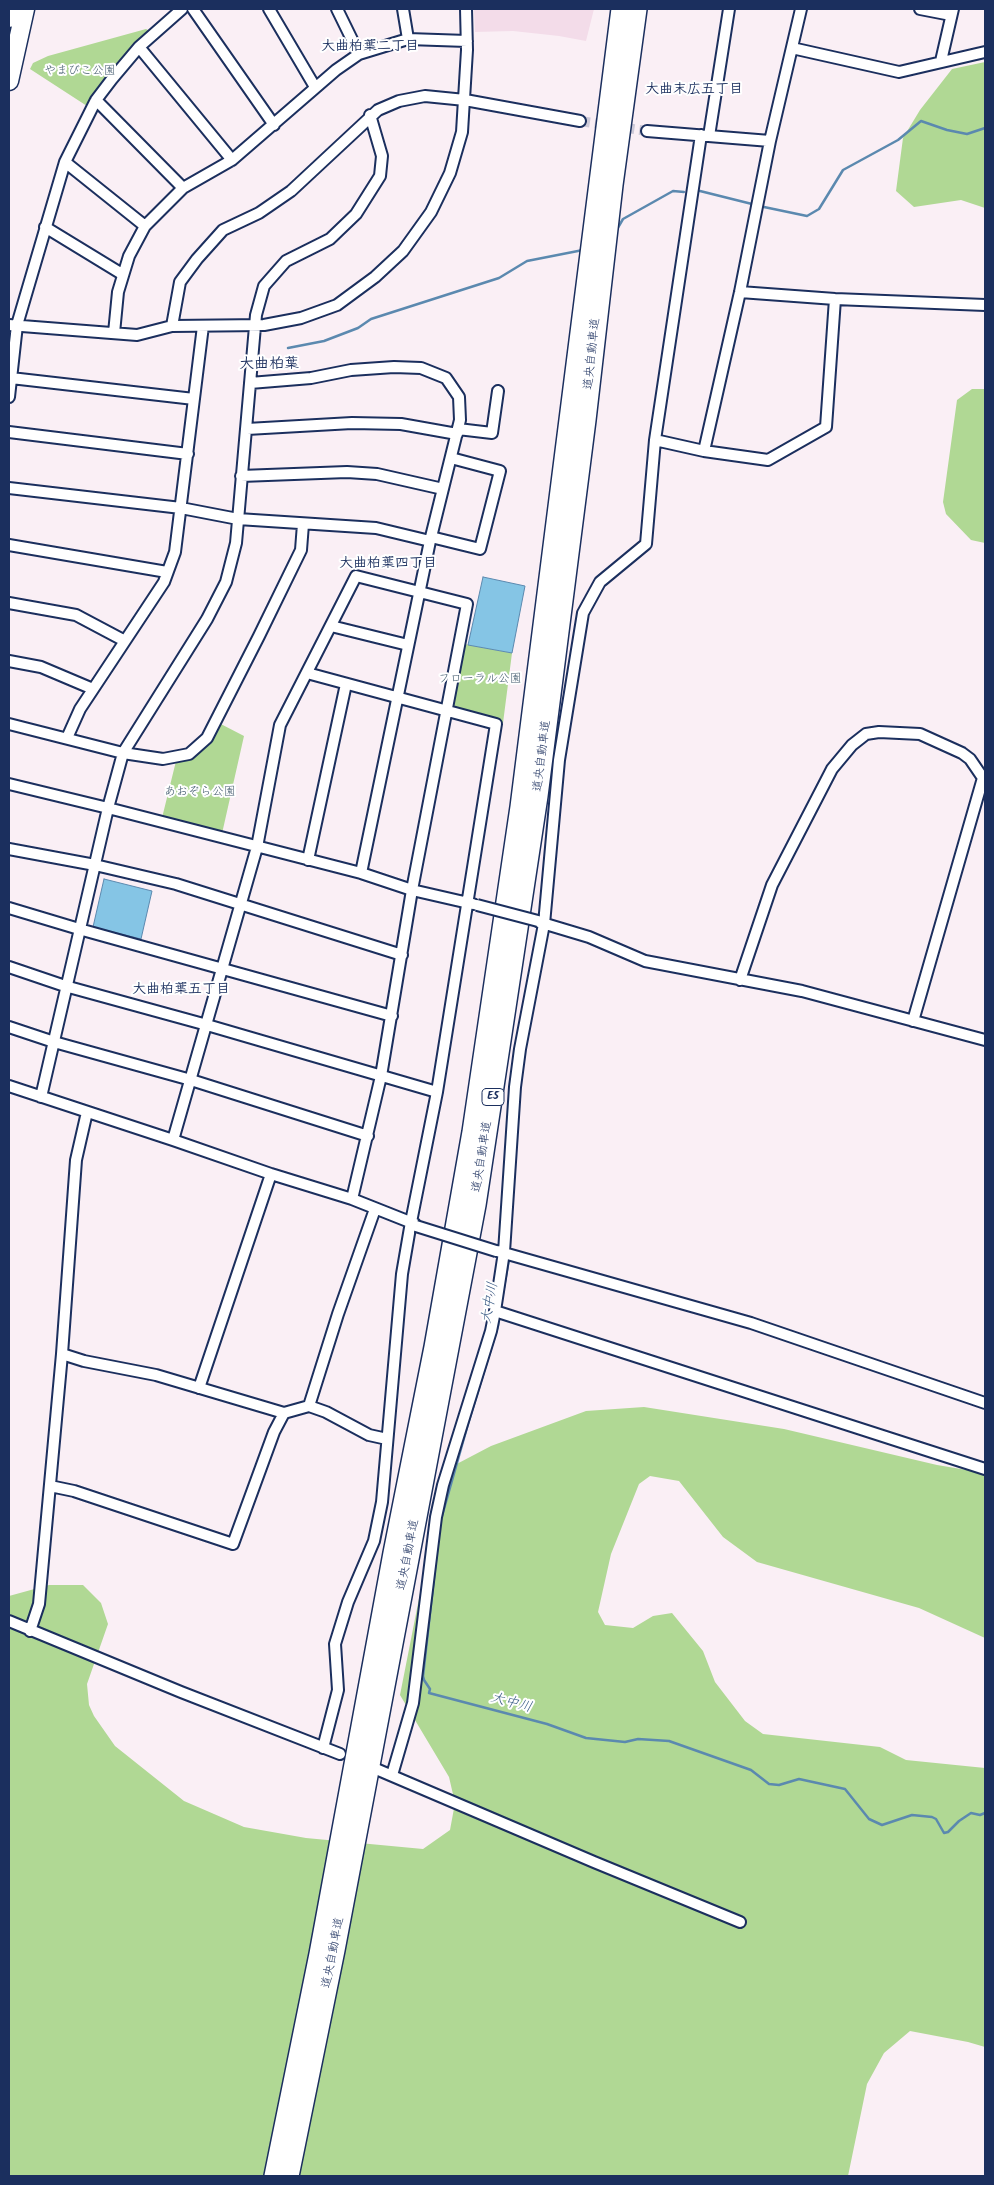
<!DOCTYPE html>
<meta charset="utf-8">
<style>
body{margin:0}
#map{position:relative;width:994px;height:2185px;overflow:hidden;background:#faeff5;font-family:Kalam,sans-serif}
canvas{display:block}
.frame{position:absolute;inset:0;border:10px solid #1b2f5e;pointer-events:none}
</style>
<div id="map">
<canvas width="994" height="2185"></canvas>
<div class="frame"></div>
</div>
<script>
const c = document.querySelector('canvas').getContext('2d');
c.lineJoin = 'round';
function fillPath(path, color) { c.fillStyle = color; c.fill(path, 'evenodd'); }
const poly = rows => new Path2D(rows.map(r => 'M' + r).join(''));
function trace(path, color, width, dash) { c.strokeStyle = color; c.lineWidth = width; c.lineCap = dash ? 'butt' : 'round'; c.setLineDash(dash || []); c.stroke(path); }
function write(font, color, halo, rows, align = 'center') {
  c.font = font + ' Kalam,"Klee One",sans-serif'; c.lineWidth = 4; c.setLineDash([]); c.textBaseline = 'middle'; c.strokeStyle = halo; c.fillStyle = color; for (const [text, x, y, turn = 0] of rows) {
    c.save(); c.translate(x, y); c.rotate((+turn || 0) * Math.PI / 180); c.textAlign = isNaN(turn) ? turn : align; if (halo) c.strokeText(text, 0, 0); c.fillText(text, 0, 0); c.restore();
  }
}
fillPath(poly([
 [474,9,594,9,586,41,559,36,513,31,475,32]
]), '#f3dce9');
fillPath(poly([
 [146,29,150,31,126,54,87,106,30,69,33,63,48,56],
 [985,62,985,208,961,200,914,207,896,191,903,138,920,110,952,69],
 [972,389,985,389,985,543,971,540,946,514,943,502,957,400],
 [459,643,512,653,503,723,496,724,446,710],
 [215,721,244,736,221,838,161,822,177,757,189,754],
 [644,1407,784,1429,937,1465,985,1473,985,1638,919,1608,757,1562,723,1537,679,1481,650,1476,639,1484,611,1554,598,1612,605,1625,633,1628,653,1616,672,1613,703,1651,715,1682,745,1721,763,1734,880,1747,906,1760,985,1768,985,2047,968,2042,910,2031,884,2053,867,2084,848,2176,9,2176,9,1596,49,1585,83,1585,101,1603,108,1624,87,1684,89,1705,94,1716,115,1746,184,1801,244,1827,306,1838,423,1849,450,1830,455,1803,449,1777,400,1695,437,1507,451,1467,491,1446,586,1411]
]), '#b0d894');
const water = poly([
 [483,577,525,586,512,653,468,645,483,577],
 [104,879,152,891,141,939,93,927,104,879]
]);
fillPath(water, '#85c5e5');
trace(water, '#5b89af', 1);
trace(poly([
 [700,191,752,204],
 [764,207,807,216,819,209,843,170,898,140,921,121,947,130,967,134,985,128],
 [616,231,623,219,673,191,684,192],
 [288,348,324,341,358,328,371,319,499,278,527,261,583,250],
 [501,1304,509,1259],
 [499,1315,498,1326,468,1424,440,1523,423,1676,424,1680,430,1689,429,1693,547,1724,586,1738,625,1742,638,1739,669,1741,751,1770,769,1784,779,1785,799,1779,845,1789,869,1819,882,1825,912,1815,932,1817,936,1819,944,1833,948,1832,959,1821,971,1813,980,1815,985,1813]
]), '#5b89af', 2.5);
trace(poly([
 [580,121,647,131]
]), '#cdc9d7', 10, [10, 5]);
const minor = poly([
 [193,9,274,125],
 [269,9,315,87],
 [337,9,359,54],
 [403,9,408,39],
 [920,9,951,15],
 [139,47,232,160],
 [792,48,899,72,985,52],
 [941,61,953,9],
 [96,100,183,188],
 [647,131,770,141],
 [709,136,729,9],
 [65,162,145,226],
 [45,227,122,274],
 [740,292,835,299,985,305],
 [9,325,137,335,172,326,264,325,301,318,337,305,375,277,403,251,431,212,450,173,462,132,467,50,466,9],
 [172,326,180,282,197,259,223,230,259,213,291,191,378,110,399,101,425,96,465,100,580,121],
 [114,333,118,292,129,256,145,226,183,188,232,160,336,70,359,54,408,39,467,41],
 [11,378,194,399],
 [250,383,311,378,351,370,394,367,421,368,446,378,459,397,460,420,430,541,361,873],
 [9,397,17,325,65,162,96,100,112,79,139,47,182,9],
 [247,429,352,423,401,424,457,434],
 [458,429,492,433,498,391],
 [9,432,188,454],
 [655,440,704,451,768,460,826,427,835,299],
 [704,451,740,292,770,141,801,9],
 [241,476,347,472,377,474,443,489],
 [9,488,181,508,238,519,376,528,430,541],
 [431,537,480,549,500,471,451,458],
 [9,545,167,572],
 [9,603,76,615,125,641],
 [331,626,408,645],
 [9,661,41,667,93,689],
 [307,673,496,724,437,1092,411,1222,402,1274,382,1502,374,1541,348,1602,335,1644,338,1690,323,1748],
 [9,724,123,753,163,759,189,754,207,738,259,636,301,550,303,524],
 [67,738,80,709,164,582,175,552,203,326],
 [9,784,108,808,361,873,412,890,473,904],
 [9,849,95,865,176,884,402,955],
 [308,860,346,684],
 [9,908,79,929,392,1016],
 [539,922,589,937,645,961,802,991,985,1040],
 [9,967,65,986,207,1025,437,1092],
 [740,980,772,885,832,769,852,745,866,734,879,732,920,734,962,753,970,759,983,778,913,1021],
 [9,1027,54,1042,191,1080,368,1136],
 [9,1086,173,1140,271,1174,352,1199,415,1224],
 [41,1097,108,808,123,753,207,619,226,582,236,543,256,315,264,286,286,261,330,239,356,214,380,176,382,156,370,115],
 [173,1140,257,847,280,725,356,576,467,604,412,890,381,1076,352,1199],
 [497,1251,751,1323,985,1403],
 [495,1311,985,1469],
 [62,1354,84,1361,156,1375,284,1413,309,1406,326,1412,369,1435,387,1439],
 [199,1388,271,1174],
 [309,1406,338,1314,375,1209],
 [50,1486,74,1491,233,1544,274,1432,284,1413],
 [9,1621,181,1692,340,1754],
 [30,1631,39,1604,62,1354,76,1160,87,1112],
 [376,1769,594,1862,740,1922],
 [392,1775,413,1703,436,1517,443,1485,491,1331,495,1311,504,1252,515,1087,520,1049,544,924,559,760,583,613,600,582,646,544,655,440,701,135]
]);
const trunk = poly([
 [9,18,11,9],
 [9,81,25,9]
]);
const motorway = poly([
 [274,2176,319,1954,393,1553,434,1347,472,1132,520,807,621,9],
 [289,2176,335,1950,476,1205,538,796,586,420,613,185,637,9]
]);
trace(minor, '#1b2f5e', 14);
trace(trunk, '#1b2f5e', 21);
trace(motorway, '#1b2f5e', 22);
trace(minor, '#fff', 10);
trace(trunk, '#fff', 18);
trace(motorway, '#fff', 19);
const minorBridge = poly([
 [477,905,538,921],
 [416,1226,496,1251]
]);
trace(minorBridge, '#1b2f5e', 14, []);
trace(minorBridge, '#fff', 10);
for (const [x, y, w] of [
 [493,1097,22]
]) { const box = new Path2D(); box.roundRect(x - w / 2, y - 8.5, w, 17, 4); c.fillStyle = '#fff'; c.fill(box); trace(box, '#1b2f5e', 1); }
write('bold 11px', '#1b2f5e', null, [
 ["E5",493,1097]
]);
write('12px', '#40596c', '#fff', [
 ["やまびこ公園",80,72],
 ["フローラル公園",480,680],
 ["あおぞら公園",200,793]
]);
write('12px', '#1b2f5e', '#fff', [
 ["道央自動車道",593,354,-84],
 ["道央自動車道",543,756,-83],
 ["道央自動車道",483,1157,-81],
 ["道央自動車道",409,1555,-79],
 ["道央自動車道",334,1953,-79]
]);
write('bold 14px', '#1b2f5e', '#fff', [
 ["大曲柏葉二丁目",370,48],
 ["大曲末広五丁目",694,91],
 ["大曲柏葉四丁目",388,565],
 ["大曲柏葉五丁目",181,991]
]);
write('italic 14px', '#3b5c86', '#fff', [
 ["大中川",491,1303,-80],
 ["大中川",511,1704,15]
]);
write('bold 15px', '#1b2f5e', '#fff', [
 ["大曲柏葉",269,365]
]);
</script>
